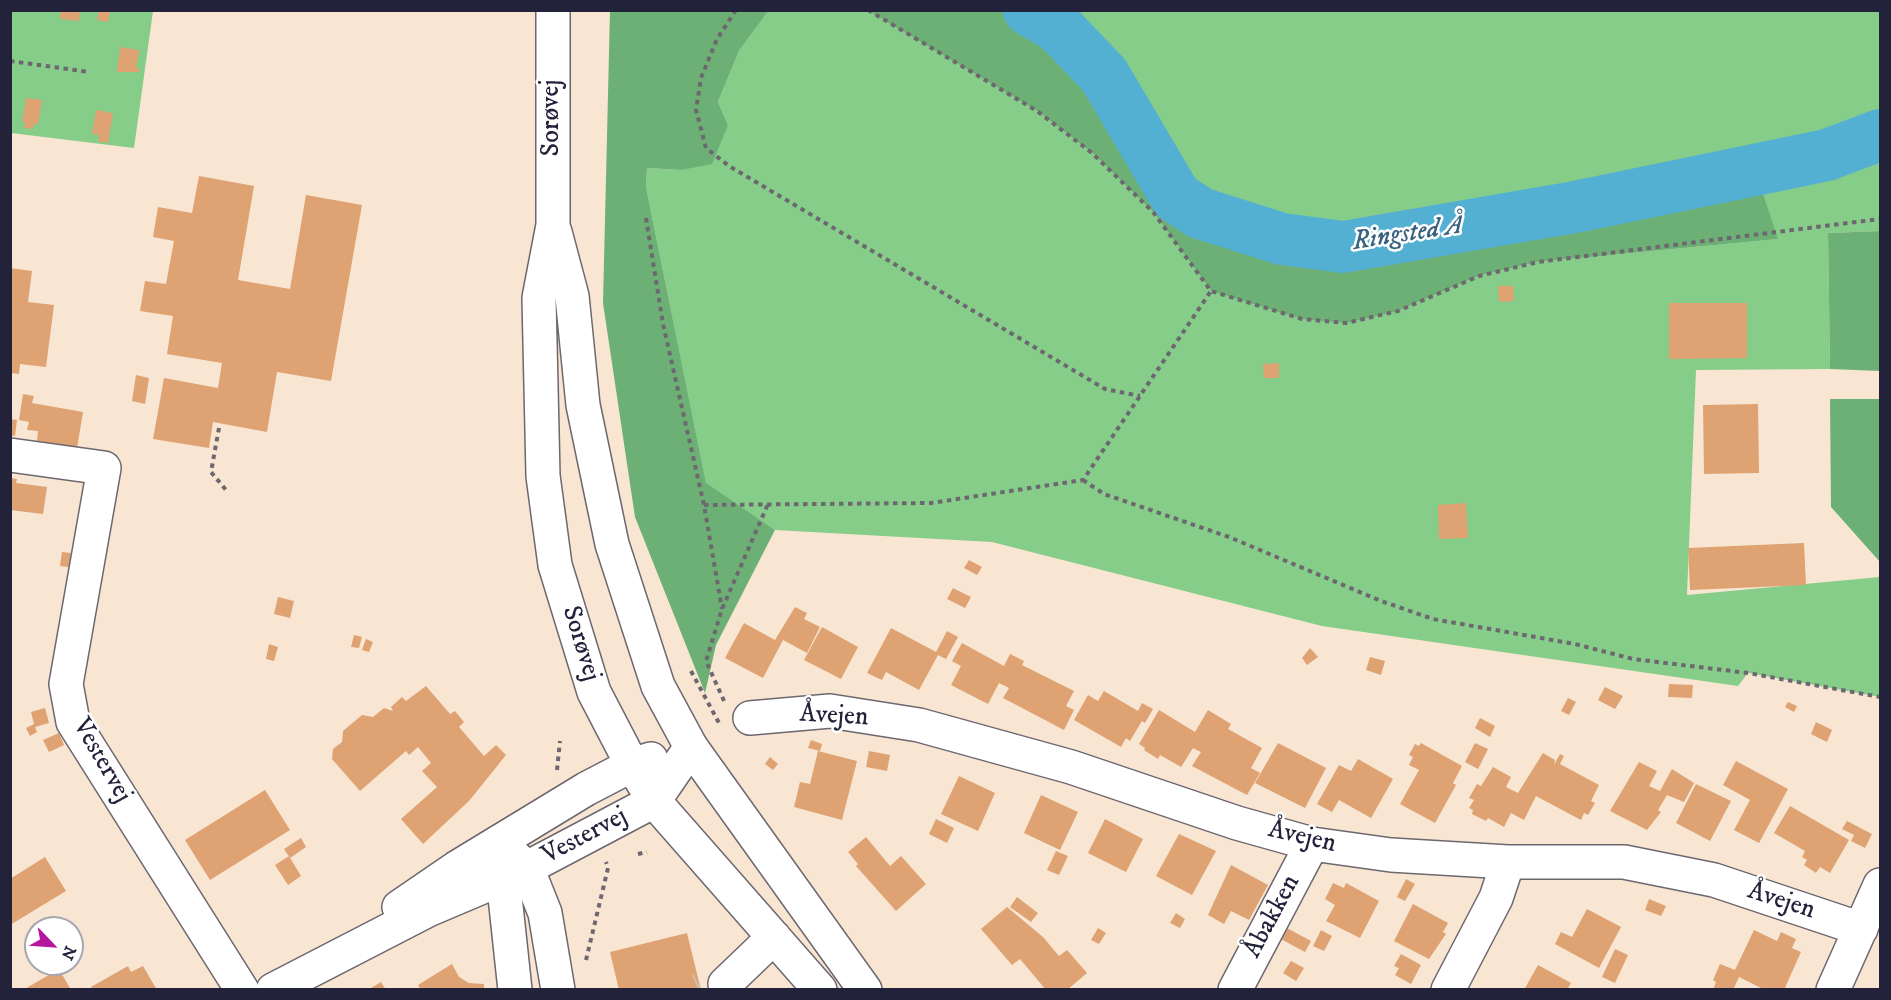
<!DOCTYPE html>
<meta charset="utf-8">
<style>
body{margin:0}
#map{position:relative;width:1891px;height:1000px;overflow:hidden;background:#f8e6d2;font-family:"IM FELL DW Pica",serif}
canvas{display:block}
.frame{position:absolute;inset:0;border:12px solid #22223b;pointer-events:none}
.north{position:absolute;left:24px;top:916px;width:60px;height:60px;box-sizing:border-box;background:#fff;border:2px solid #a7a7b1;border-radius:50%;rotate:115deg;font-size:16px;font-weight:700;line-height:24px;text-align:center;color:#22223b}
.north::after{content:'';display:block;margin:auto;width:21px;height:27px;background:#b5179e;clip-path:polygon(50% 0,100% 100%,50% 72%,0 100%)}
</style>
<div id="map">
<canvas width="1891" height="1000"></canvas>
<div class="frame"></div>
<div class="north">N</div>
</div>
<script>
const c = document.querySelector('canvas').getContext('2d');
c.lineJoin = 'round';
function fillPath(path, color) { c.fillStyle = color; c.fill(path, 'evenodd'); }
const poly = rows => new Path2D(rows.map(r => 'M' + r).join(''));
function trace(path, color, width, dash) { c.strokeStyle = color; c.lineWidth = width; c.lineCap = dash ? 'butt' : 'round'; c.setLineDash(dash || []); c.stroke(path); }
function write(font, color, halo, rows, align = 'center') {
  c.font = font + ' "IM FELL DW Pica",serif'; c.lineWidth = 5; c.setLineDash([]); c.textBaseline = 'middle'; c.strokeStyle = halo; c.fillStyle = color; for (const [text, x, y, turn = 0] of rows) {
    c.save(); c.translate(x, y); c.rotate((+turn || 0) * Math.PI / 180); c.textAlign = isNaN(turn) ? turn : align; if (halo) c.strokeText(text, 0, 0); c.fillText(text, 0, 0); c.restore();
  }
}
fillPath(poly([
 [772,10,868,11,1037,111,1092,153,1153,212,1211,291,1398,311,1479,276,1538,262,1777,239,1754,170,1575,207,1343,247,1282,239,1210,216,1176,197,1104,75,1058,27,1029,11,1880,11,1880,231,1828,233,1830,369,1696,370,1687,595,1880,577,1880,697,1748,673,1738,686,1322,626,992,542,775,530,706,484,646,187,647,168,681,170,728,125,718,102,739,51,767,13],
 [11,11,153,11,134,148,11,133]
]), '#85cd89');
fillPath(poly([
 [610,11,772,11,767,13,739,51,718,102,728,125,712,164,681,170,647,168,646,187,706,483,775,530,716,645,705,693,635,517,603,303],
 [868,11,1029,11,1058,27,1104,75,1176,197,1200,213,1282,239,1343,247,1575,207,1755,170,1778,239,1538,262,1479,276,1398,311,1346,323,1302,319,1211,291,1153,212,1092,153,1037,111],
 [1880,231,1880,371,1830,369,1828,233],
 [1830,399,1880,399,1880,562,1831,507]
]), '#6cb075');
trace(poly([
 [1029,10,1058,27,1104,75,1176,197,1200,213,1282,239,1343,247,1575,207,1827,155,1880,135]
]), '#54b0d2', 52);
fillPath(poly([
 [61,10,80,10,79,21,60,19],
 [99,10,110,11,108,22,97,20],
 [120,47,139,50,136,68,139,68,139,72,117,72],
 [26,98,42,100,38,124,34,124,33,129,24,128,25,122,22,122],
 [96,110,113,113,108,143,98,141,99,135,92,134],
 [199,176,254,186,238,280,290,289,306,195,362,205,331,381,277,372,267,432,213,422,209,448,153,439,164,378,218,388,222,363,167,354,173,316,140,311,145,281,166,284,174,241,153,237,158,207,192,213],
 [10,268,32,271,28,302,54,305,46,367,20,364,19,374,10,373],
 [1498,286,1513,286,1514,301,1499,302],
 [1669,303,1747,303,1747,358,1669,359],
 [1279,363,1279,378,1264,378,1263,364],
 [136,375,149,378,145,404,132,401],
 [23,394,34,396,32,403,83,412,77,448,37,441,38,431,27,430,29,422,19,420],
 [1758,404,1759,473,1704,474,1703,405],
 [10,419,17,420,15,436,10,435],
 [10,478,17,479,16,483,47,487,43,514,10,510],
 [1466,503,1468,538,1439,539,1438,505],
 [1804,543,1806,585,1690,590,1688,548],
 [62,552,71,553,69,567,60,566],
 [969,560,982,567,977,575,964,568],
 [953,588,971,597,965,608,947,599],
 [278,597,294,601,290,618,274,614],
 [795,607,807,613,804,619,820,627,807,653,783,640,763,678,725,658,744,623,775,640],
 [822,627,858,647,841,679,804,660],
 [891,628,936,652,947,631,958,637,946,659,938,655,919,690,886,672,882,680,867,673],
 [354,635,362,637,359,648,351,647],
 [366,639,373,642,369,652,362,650],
 [962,643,1004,666,1010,654,1024,661,1022,665,1074,691,1066,706,1074,710,1064,730,1003,698,1009,688,999,683,988,704,951,685,961,666,952,661],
 [269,644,278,647,274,661,266,659],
 [1310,648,1318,657,1307,665,1302,658],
 [1370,657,1385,661,1381,675,1366,670],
 [1669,684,1693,685,1692,698,1668,697],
 [426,686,450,714,455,711,464,722,459,727,484,756,496,745,506,755,469,801,423,844,401,819,437,787,422,771,431,763,418,747,409,755,406,751,360,791,332,759,333,749,342,742,343,731,362,715,373,717,384,708,393,711,391,707,402,697,406,701],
 [1605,687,1623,696,1615,709,1598,700],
 [1104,691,1138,711,1142,703,1153,709,1145,723,1142,721,1130,741,1126,738,1121,747,1074,720,1088,695,1098,701],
 [1568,698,1576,702,1569,715,1561,711],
 [1788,702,1797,706,1794,712,1785,707],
 [45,708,49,723,35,727,37,732,30,736,26,728,34,724,31,712],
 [1159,710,1195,732,1208,710,1231,724,1228,729,1262,748,1251,768,1260,773,1247,795,1192,766,1201,752,1193,748,1181,767,1160,755,1158,759,1144,750,1145,748,1139,744],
 [1480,718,1495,726,1490,737,1475,728],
 [1816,722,1832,730,1827,742,1811,734],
 [59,733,64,745,49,752,43,740],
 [811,740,822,744,820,751,808,748],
 [1278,743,1326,768,1305,808,1255,783],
 [1421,743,1462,766,1453,783,1456,785,1435,823,1400,804,1419,770,1409,765,1413,757,1409,755,1415,744,1419,746],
 [1475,743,1488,749,1478,769,1465,762],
 [818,751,857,761,842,820,794,807,800,782,810,784],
 [869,751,890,755,887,771,866,767],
 [1543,753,1555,760,1554,765,1560,754,1564,756,1560,764,1599,785,1591,801,1595,803,1588,815,1584,813,1581,820,1536,796,1524,820,1511,813,1504,827,1488,818,1486,821,1472,814,1473,810,1469,808,1474,800,1469,798,1477,784,1481,786,1493,767,1511,777,1506,787,1518,793],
 [770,757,778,764,773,770,765,764],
 [1358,759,1393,779,1371,818,1339,800,1332,812,1317,804,1339,765,1351,771],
 [1736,761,1788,789,1759,843,1734,830,1750,800,1723,785],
 [1639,762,1657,771,1649,786,1660,791,1672,769,1694,783,1684,802,1667,795,1658,810,1661,812,1647,830,1610,811],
 [959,776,995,793,978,831,941,814],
 [1696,784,1731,801,1710,841,1676,823],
 [265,790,290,830,210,880,185,840],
 [1041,795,1078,812,1060,850,1024,833],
 [1790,806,1849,840,1830,873,1820,867,1816,873,1804,865,1807,860,1802,857,1805,851,1774,833],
 [936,819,954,828,947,843,929,834],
 [1105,819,1143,839,1126,872,1088,853],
 [1847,821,1872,834,1865,848,1851,841,1854,835,1842,829],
 [1179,834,1216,851,1192,895,1156,876],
 [866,837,890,866,901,856,926,884,896,911,856,866,858,864,848,852],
 [301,838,306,847,290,858,284,849],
 [1056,851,1068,856,1059,875,1047,870],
 [289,856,301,876,288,885,275,865],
 [45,857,66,891,10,925,10,879],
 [1231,865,1268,885,1249,920,1231,911,1224,924,1208,915],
 [1406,879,1415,884,1405,901,1397,897],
 [1333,883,1344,888,1346,883,1379,901,1360,938,1326,921,1335,905,1325,899],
 [1017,897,1038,913,1031,922,1010,907],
 [1649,899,1666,906,1661,916,1645,910],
 [1413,904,1448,923,1443,932,1446,934,1429,959,1394,941],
 [1007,907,1043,937,1059,956,1067,950,1087,973,1067,990,1046,990,1020,959,1012,965,981,929],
 [1587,909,1621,927,1599,968,1555,944,1561,932,1572,937],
 [1176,913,1185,919,1180,928,1170,923],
 [1285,927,1311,941,1305,952,1279,938],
 [1098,928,1106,933,1099,944,1091,940],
 [1321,930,1332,936,1324,951,1313,946],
 [1754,930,1777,941,1781,932,1796,939,1792,948,1801,952,1784,990,1765,990,1739,977,1733,990,1713,990,1716,982,1713,980,1720,964,1735,970],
 [687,933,701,990,619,990,610,952],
 [1615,949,1628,955,1615,983,1602,977],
 [1401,954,1421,965,1411,984,1395,975,1399,968,1394,966],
 [1291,961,1304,968,1296,981,1283,973],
 [452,964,459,977,469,983,484,984,484,990,421,990,418,985],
 [1538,965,1571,983,1567,990,1524,990],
 [128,966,131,972,143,966,157,990,92,990,91,987],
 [59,969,71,990,23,990],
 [381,982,386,990,368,990]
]), '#dea273');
trace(poly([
 [699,990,701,989]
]), '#cdbfb4', 33, [33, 16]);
const minor = poly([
 [10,455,104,468,66,684,73,722,242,990],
 [750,718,830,711,919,725,1071,767,1237,823,1312,844,1391,855,1508,862,1624,862,1714,880,1861,929],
 [691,747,865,990],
 [632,765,654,801,820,990],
 [499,842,527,868,545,913,558,990],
 [500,850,515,990],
 [728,990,725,984,774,937],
 [1235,990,1312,844],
 [1448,990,1496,898,1508,862],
 [1833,990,1880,885]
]);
const major = poly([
 [553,10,553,225,539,298,543,476,555,565,594,692,632,765],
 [555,232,572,296,583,405,612,544,658,686,691,747],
 [399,907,456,868,586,789,632,765,651,759],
 [273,990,428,910,527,868,654,801,691,747]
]);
trace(minor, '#6d6770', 36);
trace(major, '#6d6770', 36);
trace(poly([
 [736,10,717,39,701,78,696,110,706,148,729,166,1105,389,1140,396],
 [868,10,1037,111,1092,153,1153,212,1211,291,1302,319,1346,323,1398,311,1479,276,1538,262,1880,219],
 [10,61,89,72],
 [646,218,663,324,704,505,722,609],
 [219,428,211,472,226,490],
 [1083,480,1104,494,1229,537,1381,601,1433,619,1575,644,1633,659,1748,673,1880,697],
 [704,505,931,503,1083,480,1211,291],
 [691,671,719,723],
 [724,701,706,661,722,609,768,504],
 [557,770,560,741],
 [638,854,647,852],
 [586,960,608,868,606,862]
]), '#6d6770', 4, [4.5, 4.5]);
trace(minor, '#fff', 33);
trace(major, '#fff', 33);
write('26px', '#22223b', '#fff', [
 ["Sorøvej",553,118,-90],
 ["Sorøvej",580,644,73],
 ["Åvejen",834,717,3],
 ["Vestervej",101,761,60],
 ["Vestervej",585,837,-28],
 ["Åvejen",1302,838,13],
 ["Åvejen",1781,902,18],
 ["Åbakken",1273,917,-62]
]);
write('italic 27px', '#38627f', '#fff', [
 ["Ringsted Å",1408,235,-9]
]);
</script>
